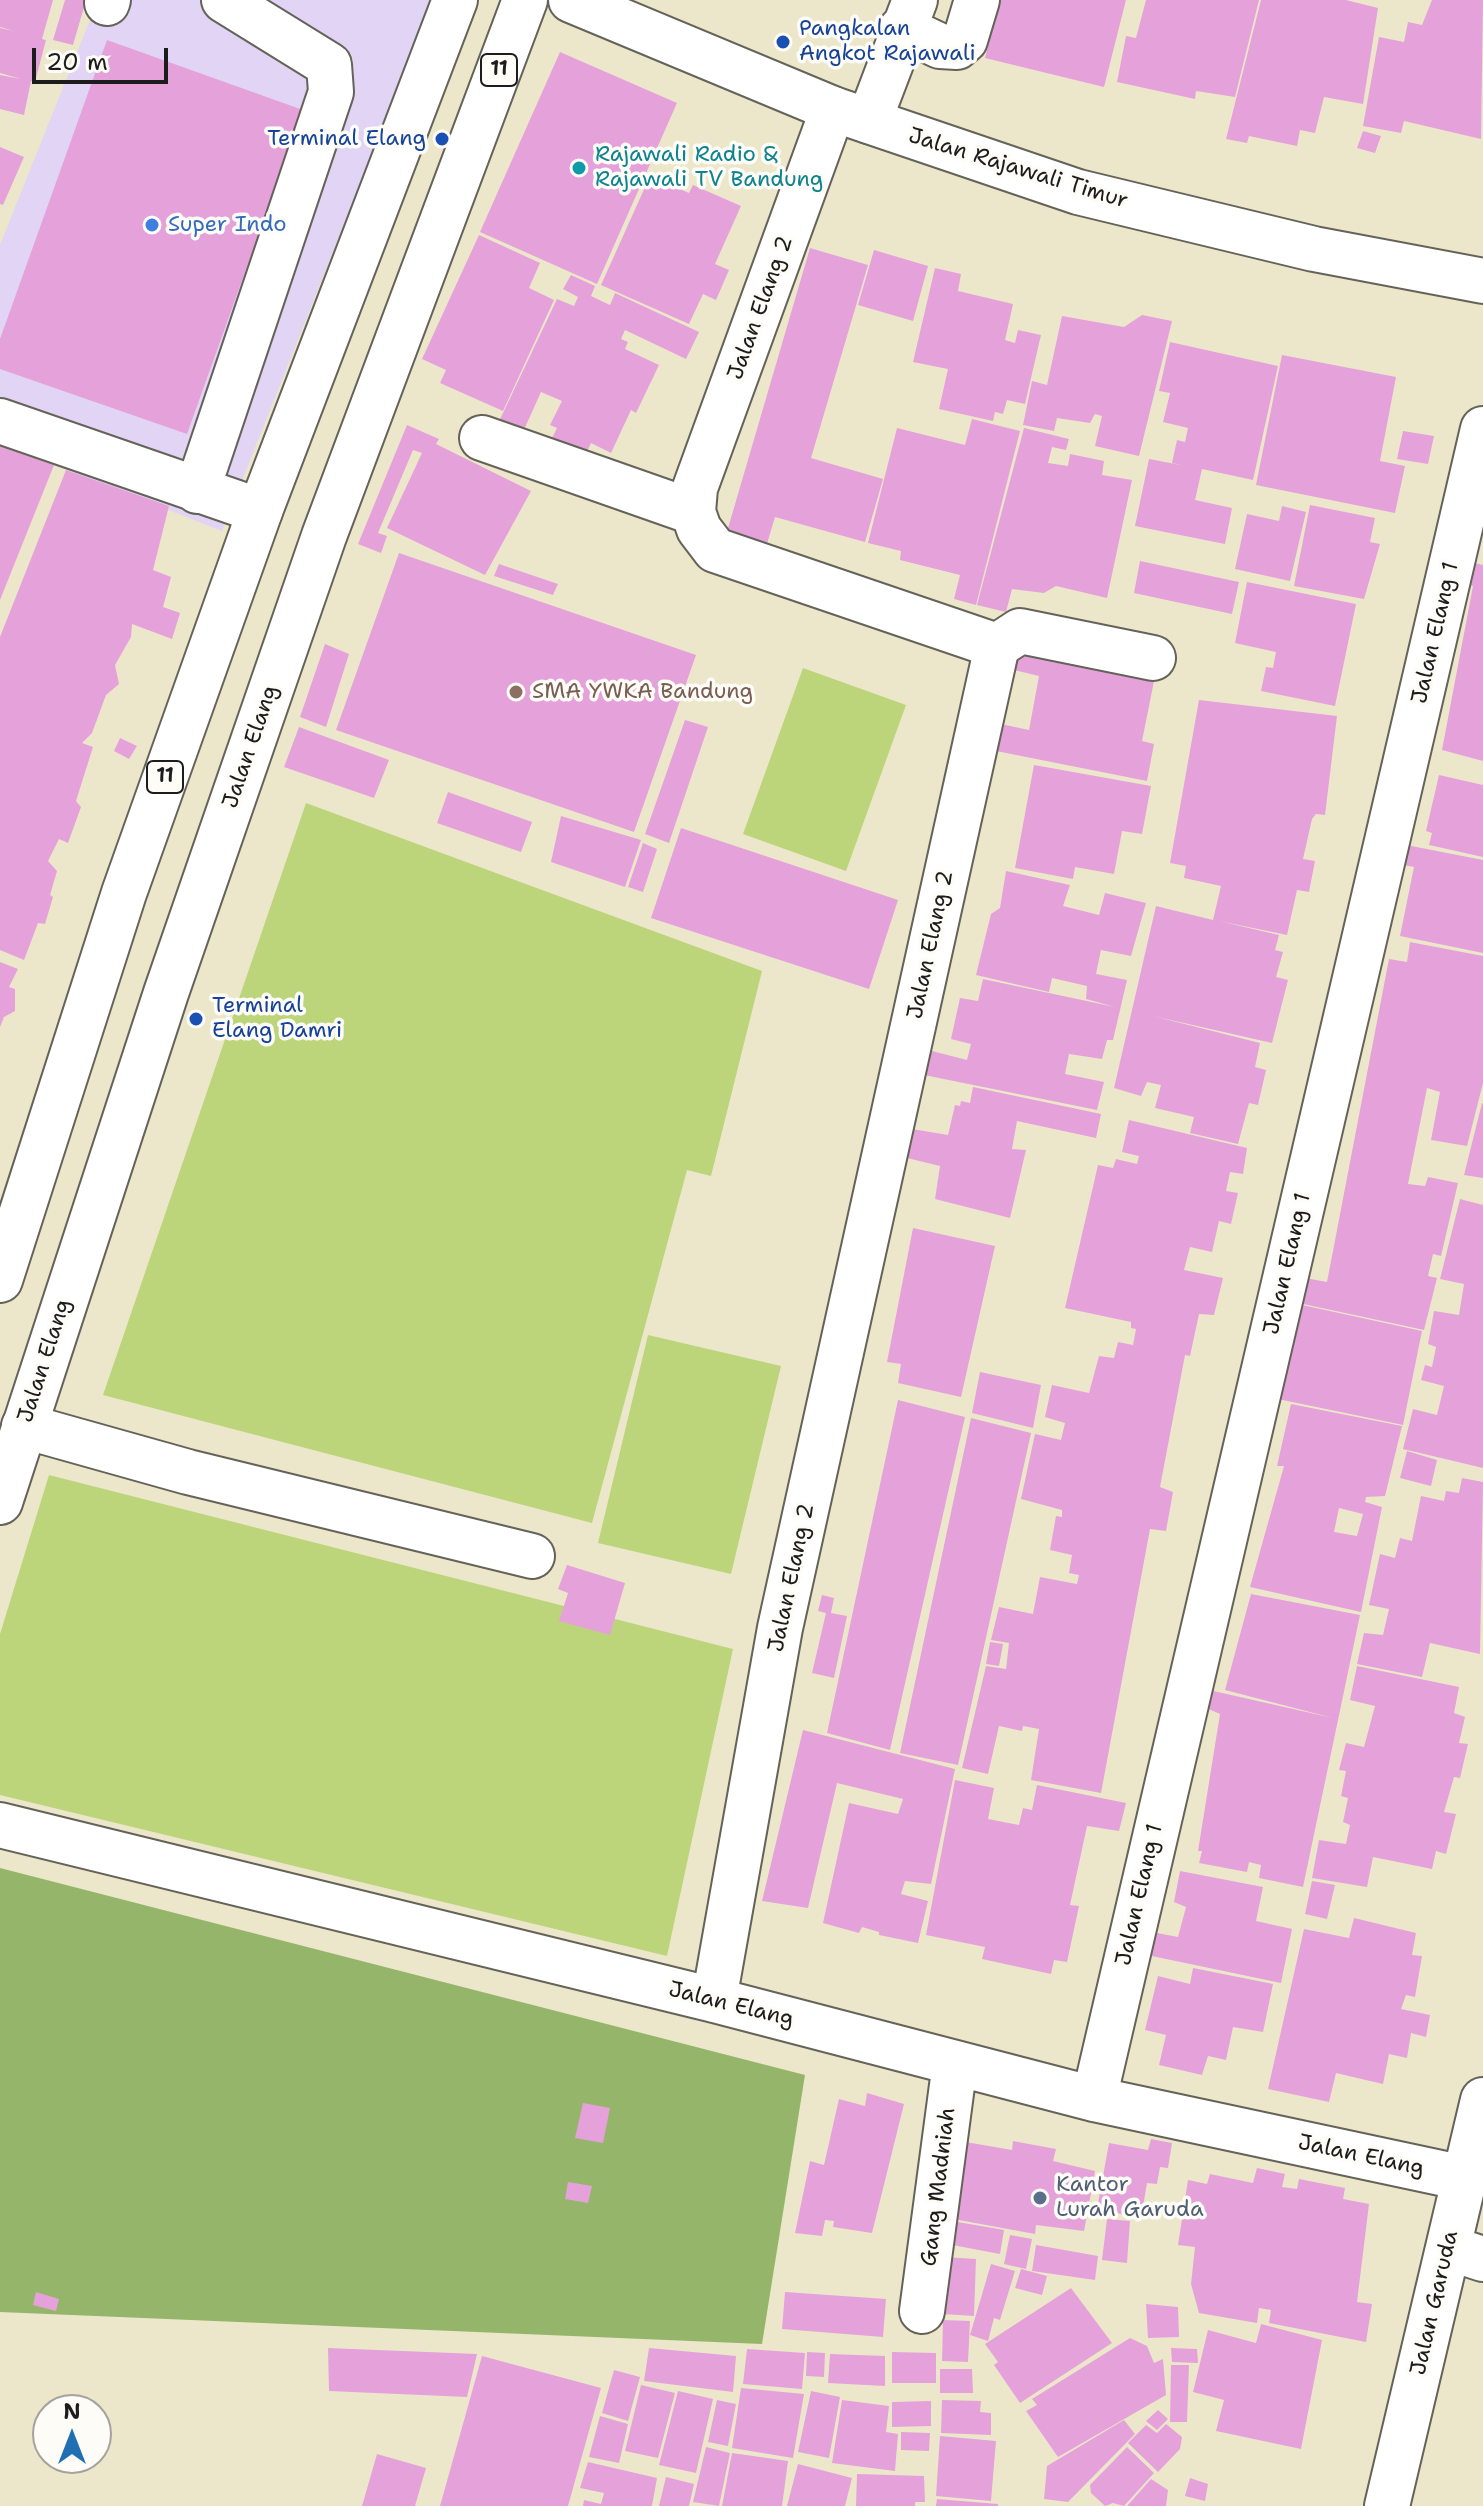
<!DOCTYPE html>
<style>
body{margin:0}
#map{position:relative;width:1483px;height:2506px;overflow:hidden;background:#ece7cb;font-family:"Shantell Sans",sans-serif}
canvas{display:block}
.north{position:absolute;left:32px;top:2394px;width:80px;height:80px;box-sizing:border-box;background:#fdfcf7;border:2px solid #a3a29f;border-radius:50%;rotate:0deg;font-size:22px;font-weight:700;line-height:32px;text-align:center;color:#1c1c1c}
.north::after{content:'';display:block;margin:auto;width:28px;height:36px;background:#1f6fb2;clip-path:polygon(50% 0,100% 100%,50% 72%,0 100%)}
.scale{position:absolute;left:32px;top:48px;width:136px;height:36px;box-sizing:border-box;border:4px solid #1c1c1c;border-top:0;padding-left:10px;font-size:24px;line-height:28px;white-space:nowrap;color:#1c1c1c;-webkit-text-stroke:6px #fdfcf7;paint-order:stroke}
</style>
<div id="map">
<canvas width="1483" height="2506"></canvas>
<div class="north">N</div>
<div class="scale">20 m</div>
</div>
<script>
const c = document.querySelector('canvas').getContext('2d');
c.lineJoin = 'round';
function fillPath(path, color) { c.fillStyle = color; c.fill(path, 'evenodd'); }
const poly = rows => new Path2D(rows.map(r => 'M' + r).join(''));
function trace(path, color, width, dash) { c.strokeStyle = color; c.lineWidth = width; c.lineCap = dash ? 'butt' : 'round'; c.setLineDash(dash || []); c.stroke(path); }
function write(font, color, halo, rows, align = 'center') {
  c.font = font + ' "Shantell Sans",sans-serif'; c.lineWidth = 7; c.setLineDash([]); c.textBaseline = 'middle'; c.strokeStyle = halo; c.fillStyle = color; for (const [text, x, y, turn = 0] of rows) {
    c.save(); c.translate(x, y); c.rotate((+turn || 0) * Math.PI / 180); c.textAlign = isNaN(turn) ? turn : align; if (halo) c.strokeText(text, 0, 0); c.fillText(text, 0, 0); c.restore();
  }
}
fillPath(poly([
 [98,0,433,0,222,531,0,444,0,245]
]), '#e1d4f4');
fillPath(poly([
 [803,668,906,705,846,871,743,834],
 [306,803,762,971,711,1176,687,1170,592,1523,103,1395],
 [648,1335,781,1366,731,1574,598,1543],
 [49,1475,733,1649,667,1956,0,1795,0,1634]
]), '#bcd57a');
fillPath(poly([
 [0,1868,805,2075,762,2344,0,2312]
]), '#95b66a');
fillPath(poly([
 [0,0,53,0,42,39,46,40,35,82,31,81,24,115,0,109,0,75,21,79,0,73,0,28,14,31,0,27],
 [65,0,86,0,73,45,53,40],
 [999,0,1126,0,1104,87,985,58],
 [1146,0,1259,0,1235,97,1196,91,1195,99,1117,82,1126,36,1136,38],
 [1261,0,1346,0,1378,8,1363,104,1324,97,1315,133,1300,130,1297,146,1249,136,1247,143,1226,139],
 [1432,0,1483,0,1481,139,1404,121,1401,133,1363,126,1379,37,1404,42,1408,22,1422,25],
 [107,40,303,110,187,434,0,369,0,339],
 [560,52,677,103,597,284,480,232],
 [1363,131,1381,136,1375,153,1357,148],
 [0,147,24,157,3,205,0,204],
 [650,176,689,193,693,185,741,206,715,264,729,270,716,300,703,294,689,324,601,285],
 [479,235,540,263,529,288,554,300,503,411,440,383,446,370,422,359],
 [810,248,868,265,811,458,883,479,865,542,775,517,766,547,726,535],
 [874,250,928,266,913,321,858,305],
 [935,268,961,274,958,291,1013,304,1005,340,1015,343,1018,330,1041,335,1025,404,1007,400,1003,414,995,412,993,421,939,409,948,369,913,362],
 [571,275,595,286,591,296,610,305,615,293,699,332,686,359,625,330,621,339,628,342,625,349,659,365,636,413,631,410,611,453,591,443,584,458,550,442,557,428,550,425,562,401,541,392,518,443,494,432,557,299,574,306,578,297,563,289],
 [1142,315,1172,321,1139,456,1095,446,1102,416,1095,414,1090,423,1057,418,1054,431,1023,425,1032,381,1047,385,1062,316,1124,327],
 [1170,342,1278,366,1253,480,1202,469,1195,500,1232,508,1225,544,1135,526,1149,459,1186,466,1172,463,1177,440,1185,442,1188,428,1163,422,1170,393,1159,391],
 [1282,355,1396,377,1380,461,1405,466,1395,513,1256,485],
 [972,419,1020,431,976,605,954,599,960,575,900,560,901,551,868,543,897,428,965,445],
 [407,425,439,439,436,444,531,491,485,575,387,528,422,453,413,450,378,533,387,536,381,553,358,544],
 [1024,428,1069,439,1066,450,1052,447,1048,463,1068,466,1070,454,1104,461,1102,475,1132,480,1107,598,1056,586,1044,593,1012,589,1006,612,977,605],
 [1403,431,1434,436,1428,464,1397,459],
 [0,446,54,465,0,600],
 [66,470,169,506,153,570,171,577,163,607,180,613,172,639,132,624,131,637,115,665,119,684,106,695,92,733,82,743,93,747,76,801,81,807,68,843,59,839,48,861,57,871,50,895,53,897,45,924,38,923,24,960,0,950,0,637],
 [1310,505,1375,518,1370,542,1380,544,1364,599,1294,586],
 [1282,506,1306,512,1290,581,1235,569,1247,514,1279,521],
 [399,553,696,655,634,832,336,730],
 [1458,559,1483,565,1483,761,1442,750,1473,586,1455,583],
 [1140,561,1239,582,1232,614,1134,593],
 [499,564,558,584,553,595,494,576],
 [1247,582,1356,604,1335,706,1261,691,1266,667,1273,668,1276,652,1235,643],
 [325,644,349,654,326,727,300,717],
 [1017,654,1154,681,1142,741,1154,744,1147,781,991,750,996,723,1029,730,1039,676,1014,670],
 [1199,700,1337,716,1325,815,1316,814,1312,819,1303,859,1315,861,1309,892,1297,890,1287,935,1219,921,1279,935,1275,950,1283,952,1276,977,1288,980,1272,1043,1153,1016,1260,1043,1255,1067,1266,1070,1258,1105,1249,1103,1238,1144,1190,1133,1194,1117,1155,1108,1161,1085,1147,1082,1141,1096,1114,1088,1156,906,1213,920,1221,886,1184,878,1186,866,1170,863],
 [685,720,708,727,669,843,645,834],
 [299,727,389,760,374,798,284,767],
 [120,738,137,746,129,759,114,751],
 [1034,765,1151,786,1142,834,1122,831,1114,874,1075,867,1073,879,1015,868],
 [1439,775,1483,785,1483,857,1429,845,1432,833,1426,831],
 [448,792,532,822,521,852,437,823],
 [561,816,641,840,625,887,551,862],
 [681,828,898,900,869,989,651,918],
 [643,843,657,849,643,892,628,887],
 [1396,843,1483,860,1483,953,1400,936,1414,867,1392,863],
 [1006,871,1070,885,1063,906,1099,915,1105,893,1146,903,1131,956,1101,950,1096,974,1127,980,1113,1040,1107,1040,1102,1059,1069,1054,1065,1074,1104,1082,1097,1110,924,1075,928,1050,967,1060,971,1044,951,1039,960,998,978,1001,983,979,1115,1007,1086,999,1087,986,1052,978,1049,992,976,975,991,914,1000,908],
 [1410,942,1483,956,1483,1083,1467,1146,1431,1140,1440,1092,1427,1088,1408,1184,1425,1186,1428,1177,1458,1183,1441,1256,1433,1254,1428,1276,1437,1278,1424,1330,1294,1302,1300,1277,1327,1282,1389,959,1407,962],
 [0,962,18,969,9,987,15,989,15,1011,4,1017,0,1027],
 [973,1087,1101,1114,1096,1138,1017,1121,1012,1149,1026,1150,1010,1218,935,1199,940,1166,907,1158,912,1129,948,1135,955,1105,960,1106,961,1101,970,1103],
 [1482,1103,1483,1104,1483,1178,1464,1175],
 [1129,1120,1247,1148,1243,1174,1230,1172,1226,1191,1238,1193,1231,1224,1219,1221,1212,1252,1190,1247,1184,1270,1223,1278,1214,1315,1199,1314,1190,1356,1185,1355,1160,1487,1173,1492,1166,1531,1150,1529,1101,1793,1031,1780,1039,1729,1023,1726,1022,1731,999,1726,988,1774,962,1768,986,1666,1006,1669,1009,1643,991,1640,999,1607,1033,1614,1040,1577,1077,1584,1079,1575,1069,1573,1072,1555,1050,1550,1056,1516,1062,1517,1062,1510,1021,1499,1035,1434,1061,1440,1065,1423,1045,1417,1052,1385,1089,1393,1099,1356,1114,1358,1118,1342,1133,1345,1136,1329,1131,1328,1131,1322,1065,1308,1098,1165,1113,1168,1116,1159,1137,1164,1139,1156,1122,1152],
 [1460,1199,1483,1205,1483,1468,1403,1449,1413,1409,1437,1415,1444,1386,1421,1380,1425,1365,1432,1367,1436,1347,1428,1344,1434,1311,1459,1315,1464,1284,1440,1279],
 [913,1228,995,1246,961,1397,898,1383,901,1364,887,1362],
 [1293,1303,1422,1331,1403,1425,1273,1398],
 [980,1372,1041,1385,1033,1428,972,1413],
 [898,1400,965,1417,890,1750,827,1733],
 [1291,1404,1402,1426,1385,1496,1366,1497,1365,1502,1382,1507,1361,1612,1250,1587,1284,1466,1277,1466],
 [1339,1508,1363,1514,1357,1536,1334,1532],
 [971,1418,1031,1433,958,1765,900,1753],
 [1407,1451,1437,1460,1431,1486,1400,1478],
 [1462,1478,1483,1482,1480,1654,1430,1643,1422,1677,1357,1664,1364,1633,1383,1635,1389,1609,1369,1605,1380,1554,1395,1558,1400,1538,1412,1541,1421,1496,1444,1501,1446,1491,1459,1493],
 [567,1565,625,1583,610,1635,559,1621,568,1593,558,1589],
 [1251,1594,1360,1615,1303,1887,1259,1878,1261,1865,1249,1862,1247,1872,1199,1863,1202,1851,1198,1851,1220,1714,1204,1707,1209,1690,1333,1718,1225,1690],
 [822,1595,834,1598,831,1613,847,1616,834,1678,812,1673,826,1613,818,1611],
 [990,1642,1003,1644,999,1666,986,1664],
 [1357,1666,1459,1687,1454,1713,1465,1717,1459,1743,1468,1744,1460,1778,1454,1777,1444,1812,1456,1814,1446,1854,1436,1851,1432,1869,1373,1857,1367,1887,1312,1878,1319,1840,1346,1844,1350,1825,1343,1822,1348,1798,1341,1796,1346,1771,1339,1770,1346,1743,1364,1747,1375,1706,1350,1700],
 [803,1730,955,1769,931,1884,905,1881,901,1894,928,1901,918,1943,879,1935,879,1932,862,1927,859,1933,823,1923,849,1803,898,1814,903,1799,837,1783,808,1908,762,1901],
 [955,1780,994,1788,988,1819,1019,1825,1023,1808,1032,1810,1037,1785,1126,1803,1119,1831,1087,1826,1070,1905,1079,1906,1067,1962,1054,1960,1051,1974,982,1959,985,1947,926,1935],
 [1180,1871,1263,1887,1256,1921,1292,1929,1281,1983,1147,1955,1152,1932,1178,1937,1186,1907,1174,1902],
 [1312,1881,1335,1885,1327,1919,1305,1914],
 [1354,1918,1416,1933,1412,1955,1422,1956,1415,1997,1406,1995,1401,2009,1430,2015,1426,2037,1411,2033,1407,2058,1389,2054,1383,2084,1336,2073,1329,2102,1268,2089,1304,1929,1349,1938],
 [1193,1968,1273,1984,1263,2032,1233,2027,1226,2060,1208,2056,1202,2075,1159,2065,1166,2035,1145,2030,1158,1976,1190,1984],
 [867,2093,904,2104,872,2233,833,2227,834,2221,825,2220,822,2236,795,2233,810,2161,824,2165,839,2099,865,2106],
 [583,2103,610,2108,603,2143,575,2138],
 [1151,2139,1172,2143,1168,2168,1160,2167,1157,2184,1147,2183,1141,2218,1097,2209,1109,2143,1148,2150],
 [960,2141,1012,2150,1013,2141,1056,2149,1053,2161,1095,2171,1084,2231,1036,2225,1035,2234,948,2218],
 [1257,2168,1285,2174,1282,2187,1297,2189,1299,2179,1345,2188,1343,2199,1369,2204,1357,2302,1372,2304,1366,2342,1269,2323,1271,2310,1259,2308,1257,2323,1199,2313,1191,2284,1195,2247,1178,2245,1188,2180,1207,2184,1210,2174,1253,2183],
 [568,2182,592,2186,588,2203,565,2199],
 [1107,2219,1130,2221,1127,2263,1102,2260],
 [952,2221,1004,2230,1000,2254,947,2244],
 [1010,2235,1032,2239,1026,2269,1004,2264],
 [1036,2245,1098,2256,1095,2280,1032,2271],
 [945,2257,976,2259,974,2316,942,2314],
 [991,2264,1015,2271,1000,2320,994,2318,988,2341,970,2335],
 [1021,2269,1047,2276,1042,2295,1015,2288],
 [1071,2288,1112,2343,1020,2403,994,2365,998,2362,985,2344],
 [36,2292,59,2299,56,2311,33,2305],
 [785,2292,886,2299,883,2337,782,2329],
 [1146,2304,1178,2307,1179,2337,1148,2338],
 [943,2320,970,2321,968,2362,942,2361],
 [1261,2324,1322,2340,1301,2449,1216,2431,1224,2400,1193,2392,1208,2330,1256,2343],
 [1130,2338,1147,2346,1154,2363,1163,2359,1166,2395,1058,2457,1026,2411,1037,2405,1032,2399],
 [328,2348,477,2354,467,2397,329,2391],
 [649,2348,736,2356,733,2392,644,2381],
 [1171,2348,1197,2349,1198,2363,1172,2362],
 [747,2349,805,2353,802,2389,743,2384],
 [807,2352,825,2353,824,2377,806,2376],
 [892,2352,936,2353,936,2383,892,2383],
 [830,2354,885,2356,885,2386,828,2383],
 [482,2356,601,2388,568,2506,440,2506],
 [1171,2365,1189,2365,1187,2422,1170,2422],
 [940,2369,972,2369,973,2393,940,2393],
 [614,2370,640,2377,628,2421,602,2413],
 [641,2385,675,2393,658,2458,625,2451],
 [741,2388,804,2394,793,2458,732,2448],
 [678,2391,713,2399,696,2473,659,2465],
 [811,2391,840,2397,829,2458,798,2452],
 [717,2400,736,2404,728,2446,708,2442],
 [842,2400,889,2406,886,2432,898,2434,895,2471,832,2463],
 [942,2400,981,2401,980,2412,991,2413,991,2435,941,2433],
 [931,2401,931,2426,892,2427,892,2402],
 [1158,2410,1168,2419,1157,2430,1146,2421],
 [600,2416,628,2424,619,2463,589,2457],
 [1124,2420,1135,2434,1068,2502,1044,2499,1047,2466],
 [1166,2424,1182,2437,1180,2449,1158,2472,1128,2443,1146,2425,1157,2433],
 [901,2432,930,2433,929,2451,901,2450],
 [940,2436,996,2441,991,2501,936,2496],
 [706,2447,730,2453,719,2506,693,2502],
 [1127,2447,1154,2473,1124,2506,1113,2503,1105,2506,1091,2493,1090,2485],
 [732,2453,788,2461,782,2506,722,2506],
 [377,2454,426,2468,415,2506,362,2506],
 [588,2462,657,2478,652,2506,583,2506,584,2500,601,2504,604,2493,580,2488],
 [798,2464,852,2478,845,2506,787,2506],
 [857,2474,924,2476,925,2502,915,2502,915,2506,856,2506],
 [666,2477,694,2484,689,2506,659,2506],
 [1190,2478,1208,2484,1205,2501,1185,2496],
 [1151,2479,1168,2490,1166,2506,1127,2506],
 [937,2499,998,2504,998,2506,936,2506]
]), '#e5a2da');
const minor = poly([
 [107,3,108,0],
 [902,28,940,46,957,47,965,40,977,0],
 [869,121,915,0],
 [0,421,260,511],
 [482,438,693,512],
 [197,491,331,92,329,65,224,0],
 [997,646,1020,631,1153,658],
 [24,1426,188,1472,532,1556],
 [0,1825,714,2000,1094,2099,1464,2178],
 [714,2000,780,1628,997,646,715,550,699,529,693,512,695,488,833,109],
 [1094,2099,1483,429],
 [1449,2248,1483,2259],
 [922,2311,955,2063]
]);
const major = poly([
 [0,1280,124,893,260,511,455,0],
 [0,1502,166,993,324,536,525,0]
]);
const highway = poly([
 [571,0,833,109,1078,192,1314,249,1483,281],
 [1387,2506,1483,2100]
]);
trace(minor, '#656359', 48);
trace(major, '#656359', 48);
trace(highway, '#656359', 48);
trace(minor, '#fff', 44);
trace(major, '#fff', 44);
trace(highway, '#fff', 44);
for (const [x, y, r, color] of [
 [783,42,8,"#1a4fb4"],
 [442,139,8,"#1a4fb4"],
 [579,168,8,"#0f9aa8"],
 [152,225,8,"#3f7fe0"],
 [516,692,8,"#8d6e63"],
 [196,1019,8,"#1a4fb4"],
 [1040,2198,8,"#5c6f8a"]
]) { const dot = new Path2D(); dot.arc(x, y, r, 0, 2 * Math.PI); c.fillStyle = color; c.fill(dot); trace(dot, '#fdfcf7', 3); }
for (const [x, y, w] of [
 [499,70,36],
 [165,777,36]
]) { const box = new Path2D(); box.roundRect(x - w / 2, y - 16, w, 32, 6); c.fillStyle = '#fdfcf7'; c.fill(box); trace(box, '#1c1c1c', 2); }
write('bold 20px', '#1c1c1c', null, [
 ["11",499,70],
 ["11",165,777]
]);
write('22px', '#164399', '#fdfcf7', [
 ["Pangkalan",799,29],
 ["Angkot Rajawali",799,54],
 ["Terminal Elang",426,139,"right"],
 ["Terminal",212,1006],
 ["Elang Damri",212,1031]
], 'left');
write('22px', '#0d838f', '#fdfcf7', [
 ["Rajawali Radio &",595,155],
 ["Rajawali TV Bandung",595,180]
], 'left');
write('22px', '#1c1c1c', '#fdfcf7', [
 ["Jalan Rajawali Timur",1018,169,17],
 ["Jalan Elang 2",761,308,-70],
 ["Jalan Elang 1",1436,633,-77],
 ["Jalan Elang",251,747,-71],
 ["Jalan Elang 2",931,945,-78],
 ["Jalan Elang 1",1288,1264,-77],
 ["Jalan Elang",45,1361,-72],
 ["Jalan Elang 2",792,1578,-78],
 ["Jalan Elang 1",1140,1895,-77],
 ["Jalan Elang",731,2005,14],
 ["Jalan Elang",1361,2156,12],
 ["Gang Madniah",939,2187,-83],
 ["Jalan Garuda",1435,2303,-77]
]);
write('22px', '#366cbe', '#fdfcf7', [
 ["Super Indo",168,225]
], 'left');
write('22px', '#785e54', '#fdfcf7', [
 ["SMA YWKA Bandung",532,692]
], 'left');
write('22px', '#4e5e75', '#fdfcf7', [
 ["Kantor",1056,2185],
 ["Lurah Garuda",1056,2210]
], 'left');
</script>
